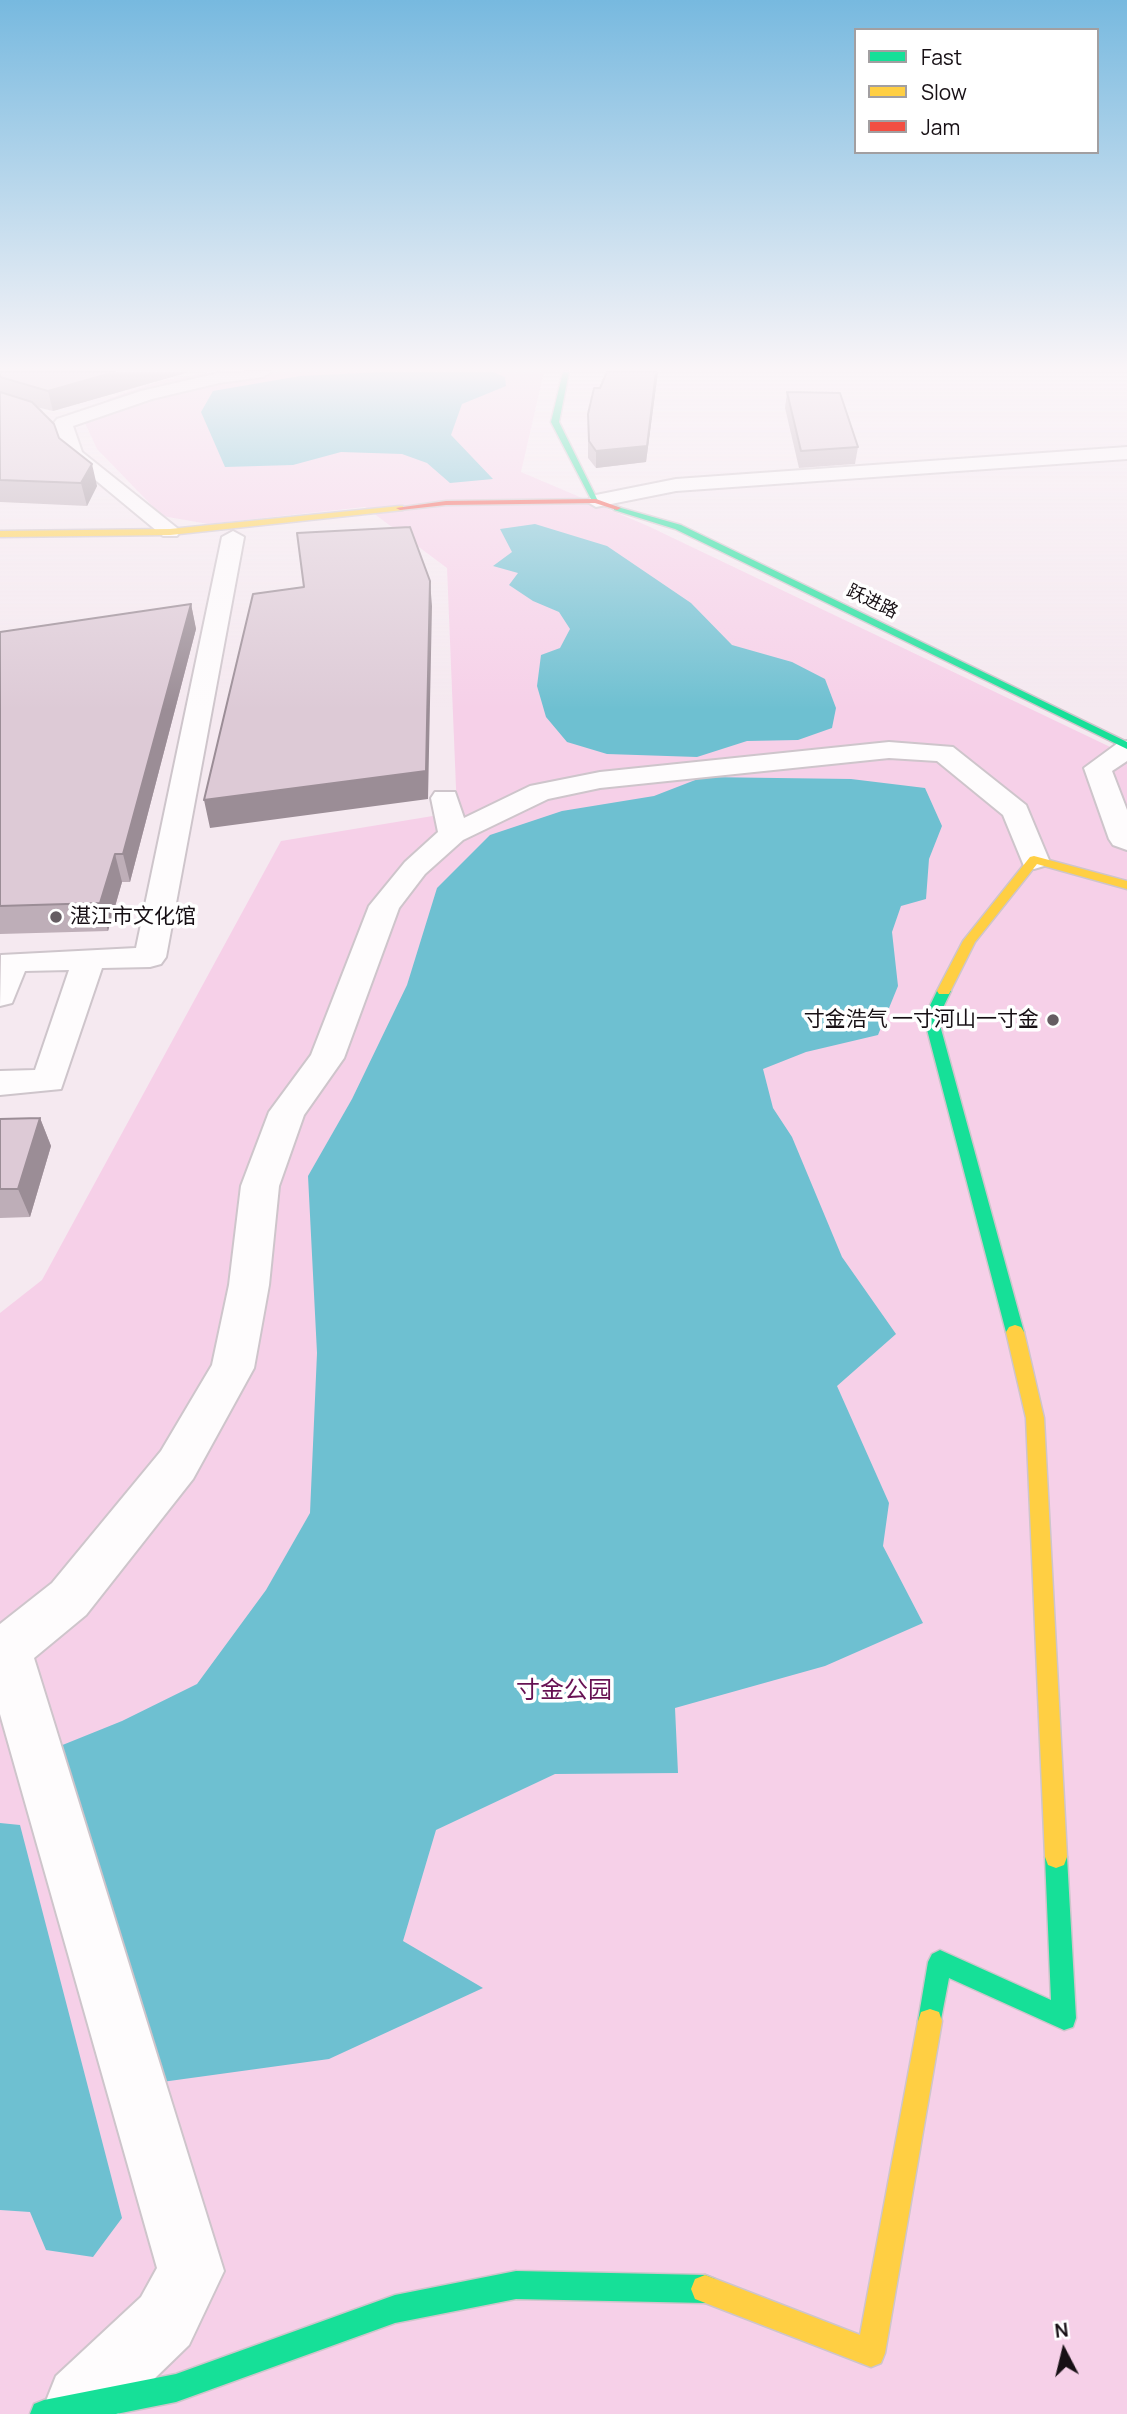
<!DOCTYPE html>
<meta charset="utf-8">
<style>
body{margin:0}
#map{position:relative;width:1127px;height:2414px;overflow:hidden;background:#f5e9f0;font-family:Manrope,sans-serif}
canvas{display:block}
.legend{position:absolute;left:854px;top:28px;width:245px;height:126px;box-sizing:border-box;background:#fff;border:2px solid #a29fa1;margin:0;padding:9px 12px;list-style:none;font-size:21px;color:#171015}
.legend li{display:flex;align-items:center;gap:14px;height:35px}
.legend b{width:35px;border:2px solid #a29fa1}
.north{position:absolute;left:1029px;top:2316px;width:70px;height:70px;-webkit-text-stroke:5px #fff;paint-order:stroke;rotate:353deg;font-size:19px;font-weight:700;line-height:28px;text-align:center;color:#171015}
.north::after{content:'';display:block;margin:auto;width:24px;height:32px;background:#171015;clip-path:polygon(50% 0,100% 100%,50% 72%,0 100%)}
</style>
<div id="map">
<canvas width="1127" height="2414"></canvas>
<ul class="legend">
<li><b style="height:9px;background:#16e098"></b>Fast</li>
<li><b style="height:9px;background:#ffcf43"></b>Slow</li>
<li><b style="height:9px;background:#f24e42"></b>Jam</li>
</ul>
<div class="north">N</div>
</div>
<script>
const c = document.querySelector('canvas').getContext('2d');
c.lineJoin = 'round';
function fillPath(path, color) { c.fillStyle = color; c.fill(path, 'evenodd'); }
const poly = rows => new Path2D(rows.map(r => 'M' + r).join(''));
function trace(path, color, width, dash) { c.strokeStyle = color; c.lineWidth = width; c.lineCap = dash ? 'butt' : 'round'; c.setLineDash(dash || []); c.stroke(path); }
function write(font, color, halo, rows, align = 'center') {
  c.font = font + ' Manrope,"Noto Sans SC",sans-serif'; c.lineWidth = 7; c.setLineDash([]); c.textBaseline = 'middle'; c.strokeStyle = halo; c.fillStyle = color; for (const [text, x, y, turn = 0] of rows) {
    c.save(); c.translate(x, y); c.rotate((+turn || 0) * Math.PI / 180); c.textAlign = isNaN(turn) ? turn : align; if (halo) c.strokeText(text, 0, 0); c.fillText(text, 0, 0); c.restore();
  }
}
fillPath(poly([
 [212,372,544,372,521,472,648,526,1127,755,1127,2414,0,2414,0,1313,42,1280,281,841,457,812,447,568,365,507,208,524,162,516,97,449,84,421,110,398,160,381]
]), '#f6d0e8');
fillPath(poly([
 [381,372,493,372,505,377,506,386,462,404,451,435,493,479,450,483,427,463,402,454,341,452,293,465,225,467,201,412,213,391,300,376],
 [535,524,607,546,691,603,732,645,792,662,825,679,836,708,832,728,798,740,747,741,697,757,607,754,567,742,546,717,537,686,541,655,560,648,570,629,559,612,533,601,509,585,518,573,493,566,512,552,500,529],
 [703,777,851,779,925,788,942,826,929,859,926,899,901,906,892,932,898,986,878,1035,806,1052,763,1069,773,1108,792,1137,842,1257,896,1334,837,1386,889,1503,883,1546,923,1623,825,1666,675,1708,678,1773,555,1774,436,1830,403,1941,483,1988,329,2059,162,2082,60,1746,122,1721,197,1684,266,1590,310,1513,317,1353,308,1176,352,1099,407,985,437,888,490,835,562,811,654,796],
 [0,1823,20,1825,122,2218,93,2257,46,2250,30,2212,0,2210]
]), '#6ec0d1');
const street = poly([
 [271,372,263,377,219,383,152,399,73,426,82,452,177,528,180,532,177,536,163,536,64,454,54,423,57,419,141,391,219,373,271,372],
 [1127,447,1127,459,676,491,596,507,586,501,596,495,676,479,1127,447],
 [233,531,244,537,166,957,161,964,150,967,102,968,61,1089,0,1095,0,1071,35,1070,69,970,25,971,12,1003,0,1006,1,955,136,948,222,537,233,531],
 [1127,741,1127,761,1112,771,1127,810,1127,850,1113,845,1109,839,1084,768,1118,743,1127,741],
 [889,742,953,747,1026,805,1049,860,1044,866,1034,869,1024,866,1003,815,937,761,889,758,600,788,548,799,463,840,425,874,399,908,344,1058,304,1115,279,1186,269,1285,254,1368,193,1479,86,1615,34,1658,224,2271,189,2345,118,2414,52,2414,46,2401,56,2376,141,2297,157,2268,0,1714,0,1624,52,1583,161,1451,212,1365,229,1285,241,1186,269,1112,311,1055,369,906,405,862,438,832,431,798,435,792,455,792,464,818,530,786,600,772,889,742]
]);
const fast = poly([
 [563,372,569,372,559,422,599,503,592,501,551,422,563,372],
 [614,506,681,525,1127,742,1127,749,675,529,614,510,614,506],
 [944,987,951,991,938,1018,1024,1332,1021,1337,1015,1339,1009,1337,1006,1332,924,1018,937,991,944,987],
 [1056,1846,1064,1849,1067,1857,1076,2018,1073,2027,1064,2030,949,1978,939,2030,930,2033,921,2030,918,2021,928,1962,932,1954,940,1950,1051,2000,1045,1857,1048,1849,1056,1846],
 [516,2271,705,2275,715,2279,719,2289,715,2299,705,2303,516,2299,395,2323,176,2402,116,2414,30,2414,34,2404,44,2400,176,2374,395,2295,516,2271]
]);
const slow = poly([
 [400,506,403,506,403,510,170,535,0,537,0,531,170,529,400,506],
 [1034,856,1127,881,1127,889,1037,864,975,942,949,994,939,994,937,991,963,941,1030,857,1034,856],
 [1015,1325,1021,1327,1024,1332,1044,1418,1067,1857,1064,1865,1056,1868,1048,1865,1045,1857,1026,1418,1006,1332,1009,1327,1015,1325],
 [930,2009,939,2012,942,2021,885,2353,881,2363,871,2367,695,2299,691,2289,695,2279,705,2275,860,2335,918,2021,921,2012,930,2009]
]);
const jam = poly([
 [596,499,621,508,617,510,595,503,446,505,400,510,396,508,446,501,596,499]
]);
trace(street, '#cec5cb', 4);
trace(fast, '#cec5cb', 3);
trace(slow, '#cec5cb', 3);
trace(jam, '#cec5cb', 3);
fillPath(street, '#fefcfd');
fillPath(fast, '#16e098');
fillPath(slow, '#ffcf43');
fillPath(jam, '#f24e42');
fillPath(poly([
 [0,372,189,372,53,411,36,407,59,438,97,486,87,506,0,502],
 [607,372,658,372,646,462,596,468,588,458,588,414],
 [787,392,858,447,855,464,799,468,785,408],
 [191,604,196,629,130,882,122,882,108,931,0,934,0,632],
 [40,1118,51,1146,30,1217,0,1218,0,1119]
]), '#beaeb8');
fillPath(poly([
 [115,372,189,372,53,411,48,391],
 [656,372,658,372,646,462,596,468,596,451],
 [92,464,97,486,87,506,81,483],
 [430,581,432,606,428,799,210,828,204,800],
 [191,604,196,629,130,882,123,854],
 [115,854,122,882,108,931,100,903],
 [40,1118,51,1146,30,1217,18,1189]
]), '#9b8d96');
const building = poly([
 [0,372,115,372,48,391,0,377,0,372],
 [607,372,656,372,647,446,596,451,589,441,588,414,594,388,600,388,607,372],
 [0,392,32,402,54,424,59,438,92,464,81,483,0,480,0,392],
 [787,392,840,393,858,447,801,451,787,392],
 [410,527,430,581,426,771,204,800,253,594,304,587,297,533,410,527],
 [191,604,123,854,115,854,100,903,0,906,0,632,191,604],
 [40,1118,18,1189,0,1189,0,1119,40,1118]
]);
fillPath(building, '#ddcad6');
trace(building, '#9b8d96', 2);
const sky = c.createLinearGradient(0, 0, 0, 710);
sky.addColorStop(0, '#77b9df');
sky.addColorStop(0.52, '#faf5f8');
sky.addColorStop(1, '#faf5f800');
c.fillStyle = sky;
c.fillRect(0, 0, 1127, 710);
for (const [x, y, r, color] of [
 [56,917,7,"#655c62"],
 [1053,1020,7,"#655c62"]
]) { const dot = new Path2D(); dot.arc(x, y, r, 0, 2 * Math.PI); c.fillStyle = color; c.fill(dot); trace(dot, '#fff', 2.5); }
write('18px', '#171015', '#fff', [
 ["跃进路",872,602,26]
]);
write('21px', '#171015', '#fff', [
 ["湛江市文化馆",70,917],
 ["寸金浩气 一寸河山一寸金",1039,1020,"right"]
], 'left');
write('24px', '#671153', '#fff', [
 ["寸金公园",564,1691]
]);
</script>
